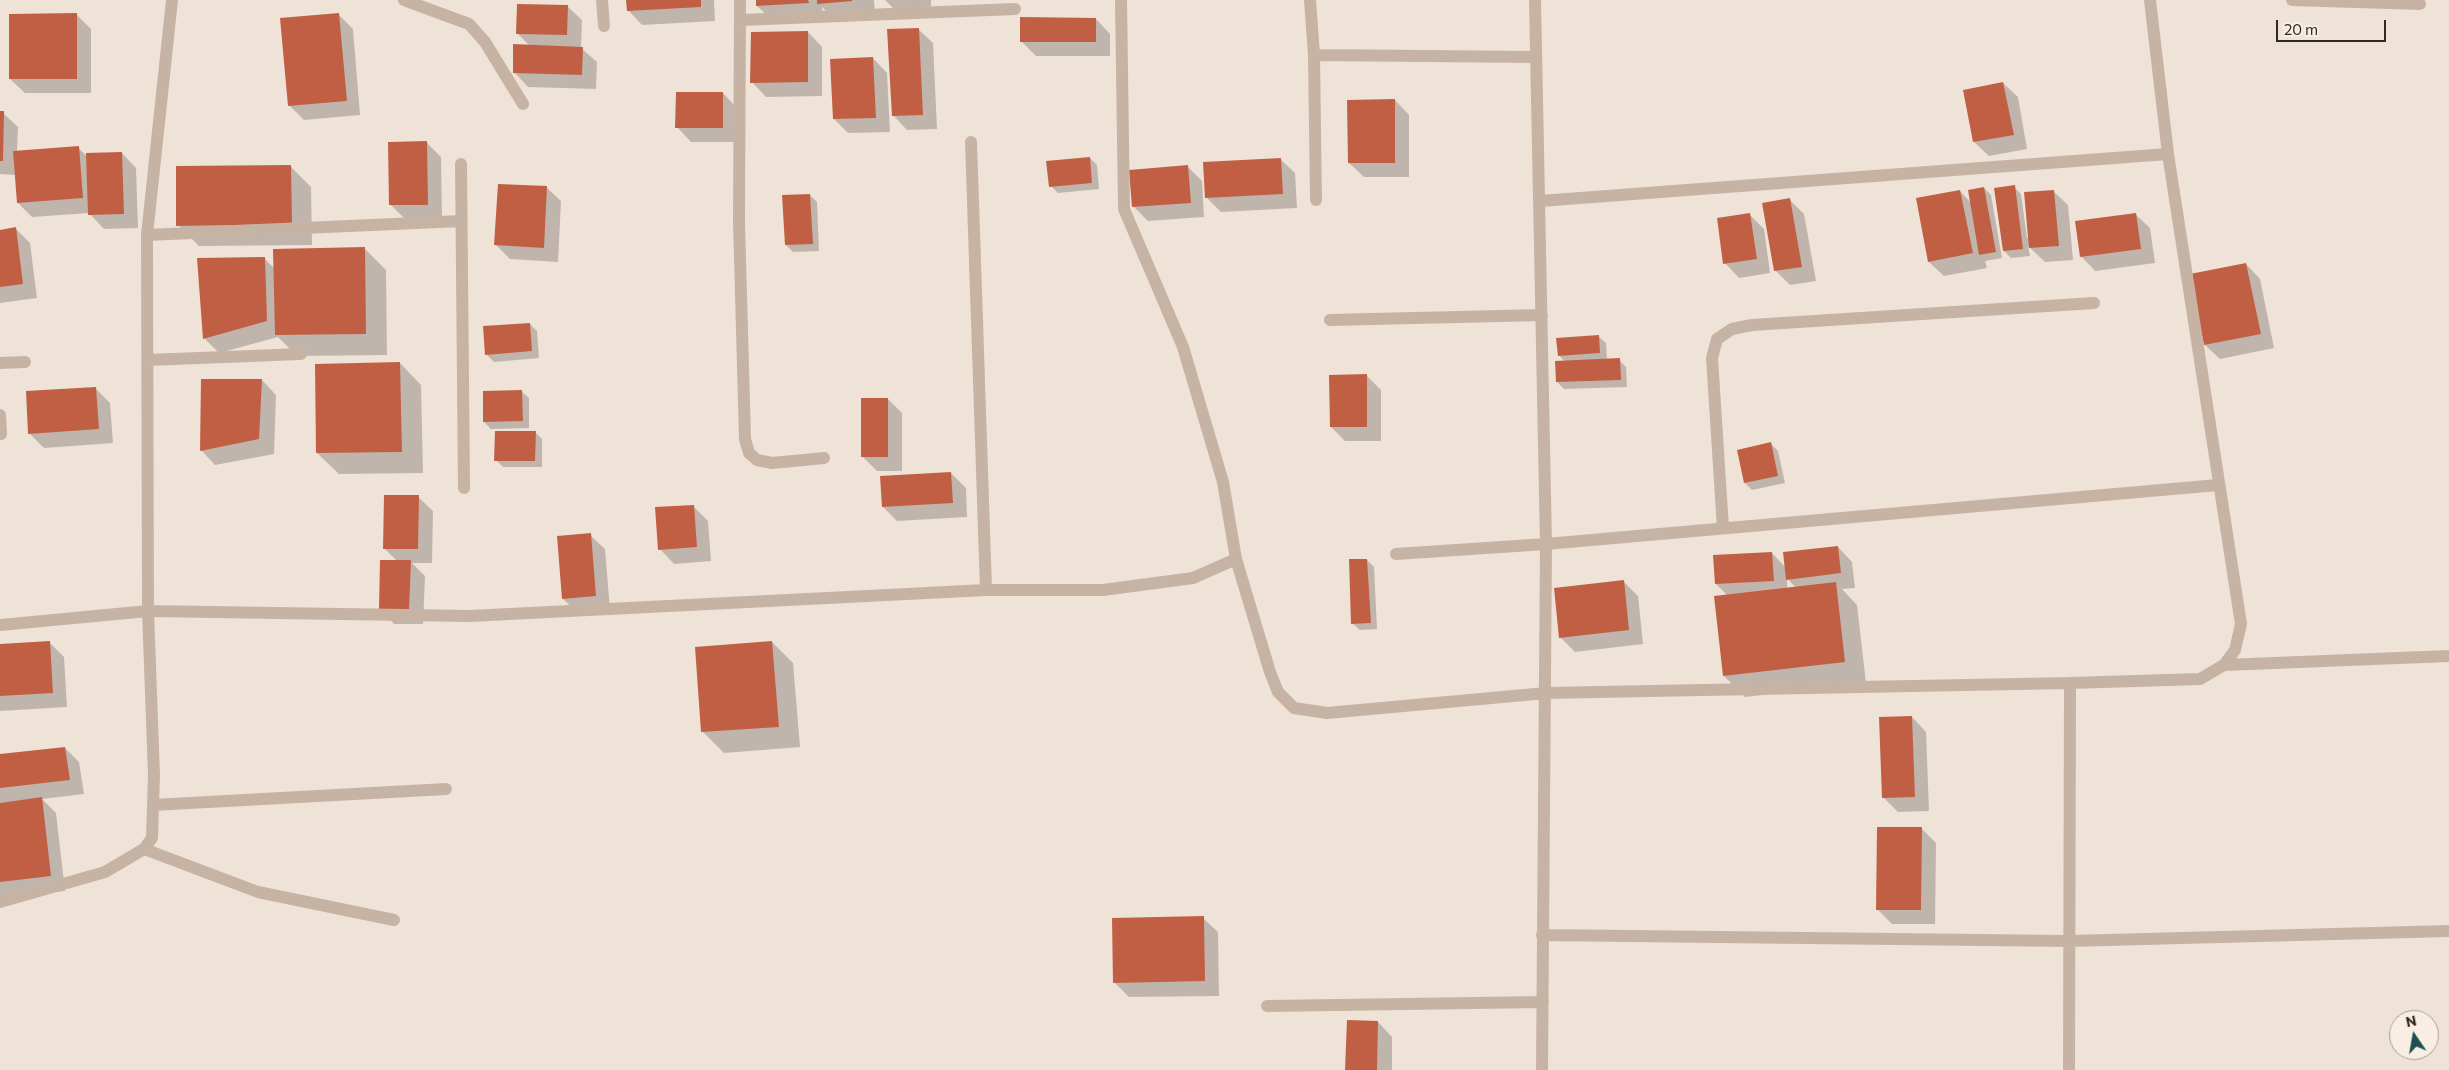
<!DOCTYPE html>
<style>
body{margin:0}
#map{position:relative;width:2449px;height:1070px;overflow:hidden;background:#efe3d7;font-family:Commissioner,sans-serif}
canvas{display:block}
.north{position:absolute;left:2389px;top:1010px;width:50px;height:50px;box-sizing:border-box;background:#f8eee3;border:1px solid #a99f97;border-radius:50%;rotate:348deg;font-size:14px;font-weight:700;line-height:20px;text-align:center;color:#322925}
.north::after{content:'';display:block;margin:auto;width:18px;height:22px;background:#1d5052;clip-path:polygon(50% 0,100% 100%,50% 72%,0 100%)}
.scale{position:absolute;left:2276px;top:20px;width:110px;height:22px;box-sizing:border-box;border:2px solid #322925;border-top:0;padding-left:6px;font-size:15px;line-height:18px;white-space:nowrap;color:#322925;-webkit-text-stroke:4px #f8eee3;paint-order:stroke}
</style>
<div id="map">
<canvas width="2449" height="1070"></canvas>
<div class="north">N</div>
<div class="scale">20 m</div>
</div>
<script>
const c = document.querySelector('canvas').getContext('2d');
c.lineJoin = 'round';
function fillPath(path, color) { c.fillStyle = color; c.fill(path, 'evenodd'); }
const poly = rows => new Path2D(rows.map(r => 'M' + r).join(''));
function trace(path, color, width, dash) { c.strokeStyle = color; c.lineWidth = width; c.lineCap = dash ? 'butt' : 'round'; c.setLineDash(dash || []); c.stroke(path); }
fillPath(poly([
 [627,0,714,0,715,21,642,25,628,10],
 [757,0,874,0,875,15,833,18,822,7,823,17,772,20,757,6],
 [885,0,931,0,931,13,898,13],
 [567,6,582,20,581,48,597,62,596,89,528,87,514,72,530,46,518,34],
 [76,14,91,29,91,93,25,93,10,79],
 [338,14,353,29,360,115,304,120,289,105],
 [1096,19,1110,34,1110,56,1036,56,1021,41],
 [918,29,933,43,937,129,907,130,893,115],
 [808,32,822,47,822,96,766,97,752,82],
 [873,58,887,73,890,132,848,133,834,119],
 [2003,83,2018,97,2027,149,1989,156,1974,142],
 [723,93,737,108,737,142,691,142,677,127],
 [1395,100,1409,115,1409,177,1364,177,1349,163],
 [0,113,3,113,18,127,17,152,78,148,88,157,122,153,136,168,138,228,104,229,89,213,32,217,18,203,16,175,0,174],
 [427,143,441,157,442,219,405,219,390,204],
 [1090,158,1097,165,1099,189,1058,193,1051,186],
 [1280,159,1295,173,1297,208,1221,212,1207,198],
 [290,166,311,187,312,245,199,246,178,225],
 [1187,166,1202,181,1204,217,1148,221,1134,207],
 [546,187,561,201,558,262,510,259,496,245],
 [2014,187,2021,194,2027,238,2029,237,2053,191,2068,205,2073,260,2045,262,2028,246,2030,256,2011,258,2004,251],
 [1984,188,1991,195,2002,258,1985,261,1987,268,1944,276,1929,262,1960,191,1971,203],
 [810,195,817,202,819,251,793,252,786,245],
 [1790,200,1804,214,1816,281,1790,285,1776,271],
 [1749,214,1764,229,1770,273,1739,278,1725,263],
 [2135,214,2150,228,2155,263,2095,271,2081,256],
 [16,229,30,243,37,298,0,303,0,231],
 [364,248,386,270,387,355,297,356,278,337,219,353,205,339,198,259,264,258,275,269],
 [2246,264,2260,279,2274,348,2220,359,2205,345],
 [530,324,537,331,539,358,494,362,487,355],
 [1598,336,1606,343,1607,360,1619,360,1626,367,1627,387,1564,389,1557,382,1565,362,1559,355],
 [400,363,421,385,423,473,339,474,317,453],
 [1366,375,1381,390,1381,441,1345,441,1331,427],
 [262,380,276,395,274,454,215,465,201,450],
 [95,388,110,403,113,443,44,448,29,433],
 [521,391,529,398,529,428,491,429,484,422],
 [888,399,902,413,902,471,877,471,862,456],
 [535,432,542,439,542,467,503,467,496,460],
 [1771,444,1778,451,1785,483,1752,490,1745,483,1738,451],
 [951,473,966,488,967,517,897,521,883,507],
 [418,497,433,511,432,563,412,563,425,576,423,624,394,624,380,609,397,561,384,548],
 [693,506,708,521,711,561,674,564,660,549],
 [590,535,605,549,610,610,578,613,563,599],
 [1838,547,1852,562,1855,588,1842,589,1857,605,1866,683,1745,697,1724,676,1728,596,1716,584,1772,553,1786,568],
 [1787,578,1796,588,1787,589],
 [1367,560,1374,567,1377,629,1360,630,1352,623],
 [1624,582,1638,596,1643,644,1575,652,1560,637],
 [49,642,64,657,67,707,0,711,0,645],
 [772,642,793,663,800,747,724,753,703,732],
 [1912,717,1926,732,1929,811,1898,812,1883,797],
 [65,748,79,762,84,794,42,799,56,813,65,891,0,898,0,756],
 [1921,828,1936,843,1935,924,1892,924,1877,909],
 [1203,918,1218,932,1219,996,1129,997,1114,982],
 [1378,1022,1392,1037,1392,1070,1347,1070]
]), '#0003');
fillPath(poly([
 [626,0,701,0,701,7,627,11],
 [756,0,808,0,809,3,756,6],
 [817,0,852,0,852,1,817,4],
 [517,4,568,5,567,35,516,34],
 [77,13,77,79,9,79,9,14],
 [339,13,347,101,288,106,280,18],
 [1020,17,1096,18,1096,42,1020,42],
 [919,28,923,115,892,116,887,29],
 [808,31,808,82,750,83,751,32],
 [513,44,583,47,582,75,513,73],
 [873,57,876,118,833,119,830,59],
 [2003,82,2014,135,1973,142,1963,90],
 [676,92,723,92,723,128,675,128],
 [1395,99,1395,163,1348,163,1347,100],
 [0,111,4,111,3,161,0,161],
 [427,141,428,205,389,205,388,142],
 [79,146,83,198,17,203,13,151],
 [122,152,124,214,88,215,86,153],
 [1090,157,1092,183,1049,187,1046,161],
 [1281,158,1283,194,1205,198,1203,162],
 [291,165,292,224,176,226,176,166],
 [1188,165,1191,203,1132,207,1129,170],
 [498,184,547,186,544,248,494,245],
 [2015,185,2023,249,2003,251,1994,188],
 [1984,187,1996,252,1979,255,1968,190],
 [1960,190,1973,253,1928,262,1916,198],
 [2054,190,2059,246,2029,248,2024,192],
 [810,194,813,244,785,245,782,195],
 [1790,198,1802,267,1774,271,1762,203],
 [1750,213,1757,259,1723,264,1717,218],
 [2136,213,2141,249,2080,257,2075,221],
 [16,227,23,284,0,287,0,230],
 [365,247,366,334,275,335,273,249],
 [265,257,267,321,203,339,197,258],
 [2246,263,2261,334,2204,345,2190,274],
 [530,323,532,351,485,355,483,326],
 [1599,335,1600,353,1558,356,1556,338],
 [1620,358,1621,380,1556,382,1555,361],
 [400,362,402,452,316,453,315,364],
 [1367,374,1367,427,1330,427,1329,375],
 [201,379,262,379,259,439,200,451],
 [96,387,99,429,28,434,26,391],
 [522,390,523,421,483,422,483,391],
 [861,398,888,398,888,457,861,457],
 [495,431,536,431,535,461,494,461],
 [1771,442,1778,476,1744,483,1737,450],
 [951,472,953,503,882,507,880,476],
 [384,495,419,495,418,549,383,549],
 [694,505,697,547,658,550,655,507],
 [591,533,596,596,562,599,557,536],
 [1838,546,1841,573,1786,580,1783,552],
 [1772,552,1774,581,1715,584,1713,555],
 [1349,559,1367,559,1371,623,1351,624],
 [380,560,411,560,409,610,379,610],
 [1624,580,1629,630,1559,638,1554,588],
 [1836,582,1845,662,1723,676,1714,596],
 [50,641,53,693,0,696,0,644],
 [772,641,779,727,701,732,695,647],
 [1912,716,1915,797,1882,798,1879,717],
 [65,747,70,780,0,788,0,754],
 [42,797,51,876,0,882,0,803],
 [1877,827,1922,827,1921,910,1876,910],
 [1204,916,1205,981,1113,983,1112,918],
 [1347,1020,1378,1021,1377,1070,1345,1070]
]), '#c15f44');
trace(poly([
 [404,0,469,24,485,42,523,104],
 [602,0,604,26],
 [740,0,739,222,745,439,749,453,757,460,772,463,824,458],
 [1310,0,1314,55,1316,200],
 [2292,0,2420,4],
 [741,20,1015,9],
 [1314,55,1535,57],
 [971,142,986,590],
 [461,164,464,488],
 [1540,201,2168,154],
 [147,235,461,221],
 [1330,320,1542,315],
 [148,360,301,354],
 [0,363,25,362],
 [0,415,1,434],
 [1723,528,1712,358,1717,339,1732,329,1752,325,2094,303],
 [1396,554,1546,544,1535,0],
 [1236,559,1270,672,1278,692,1294,708,1327,713,1546,693,2070,683,2069,1070],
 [0,625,148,611,470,616,986,590,1103,590,1193,578,1236,559,1223,482,1183,347,1124,209,1121,0],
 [2224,665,2449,656],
 [2070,683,2200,679,2224,665,2235,650,2241,624,2168,154,2150,0],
 [153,805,446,789],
 [144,849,258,892,394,920],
 [0,902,105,872,144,849,152,838,154,775,148,611,147,235,172,0],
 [1542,935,2069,941,2449,931],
 [1267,1006,1543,1002],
 [1542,1070,1546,544,2218,485]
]), '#c7b3a4', 12);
</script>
